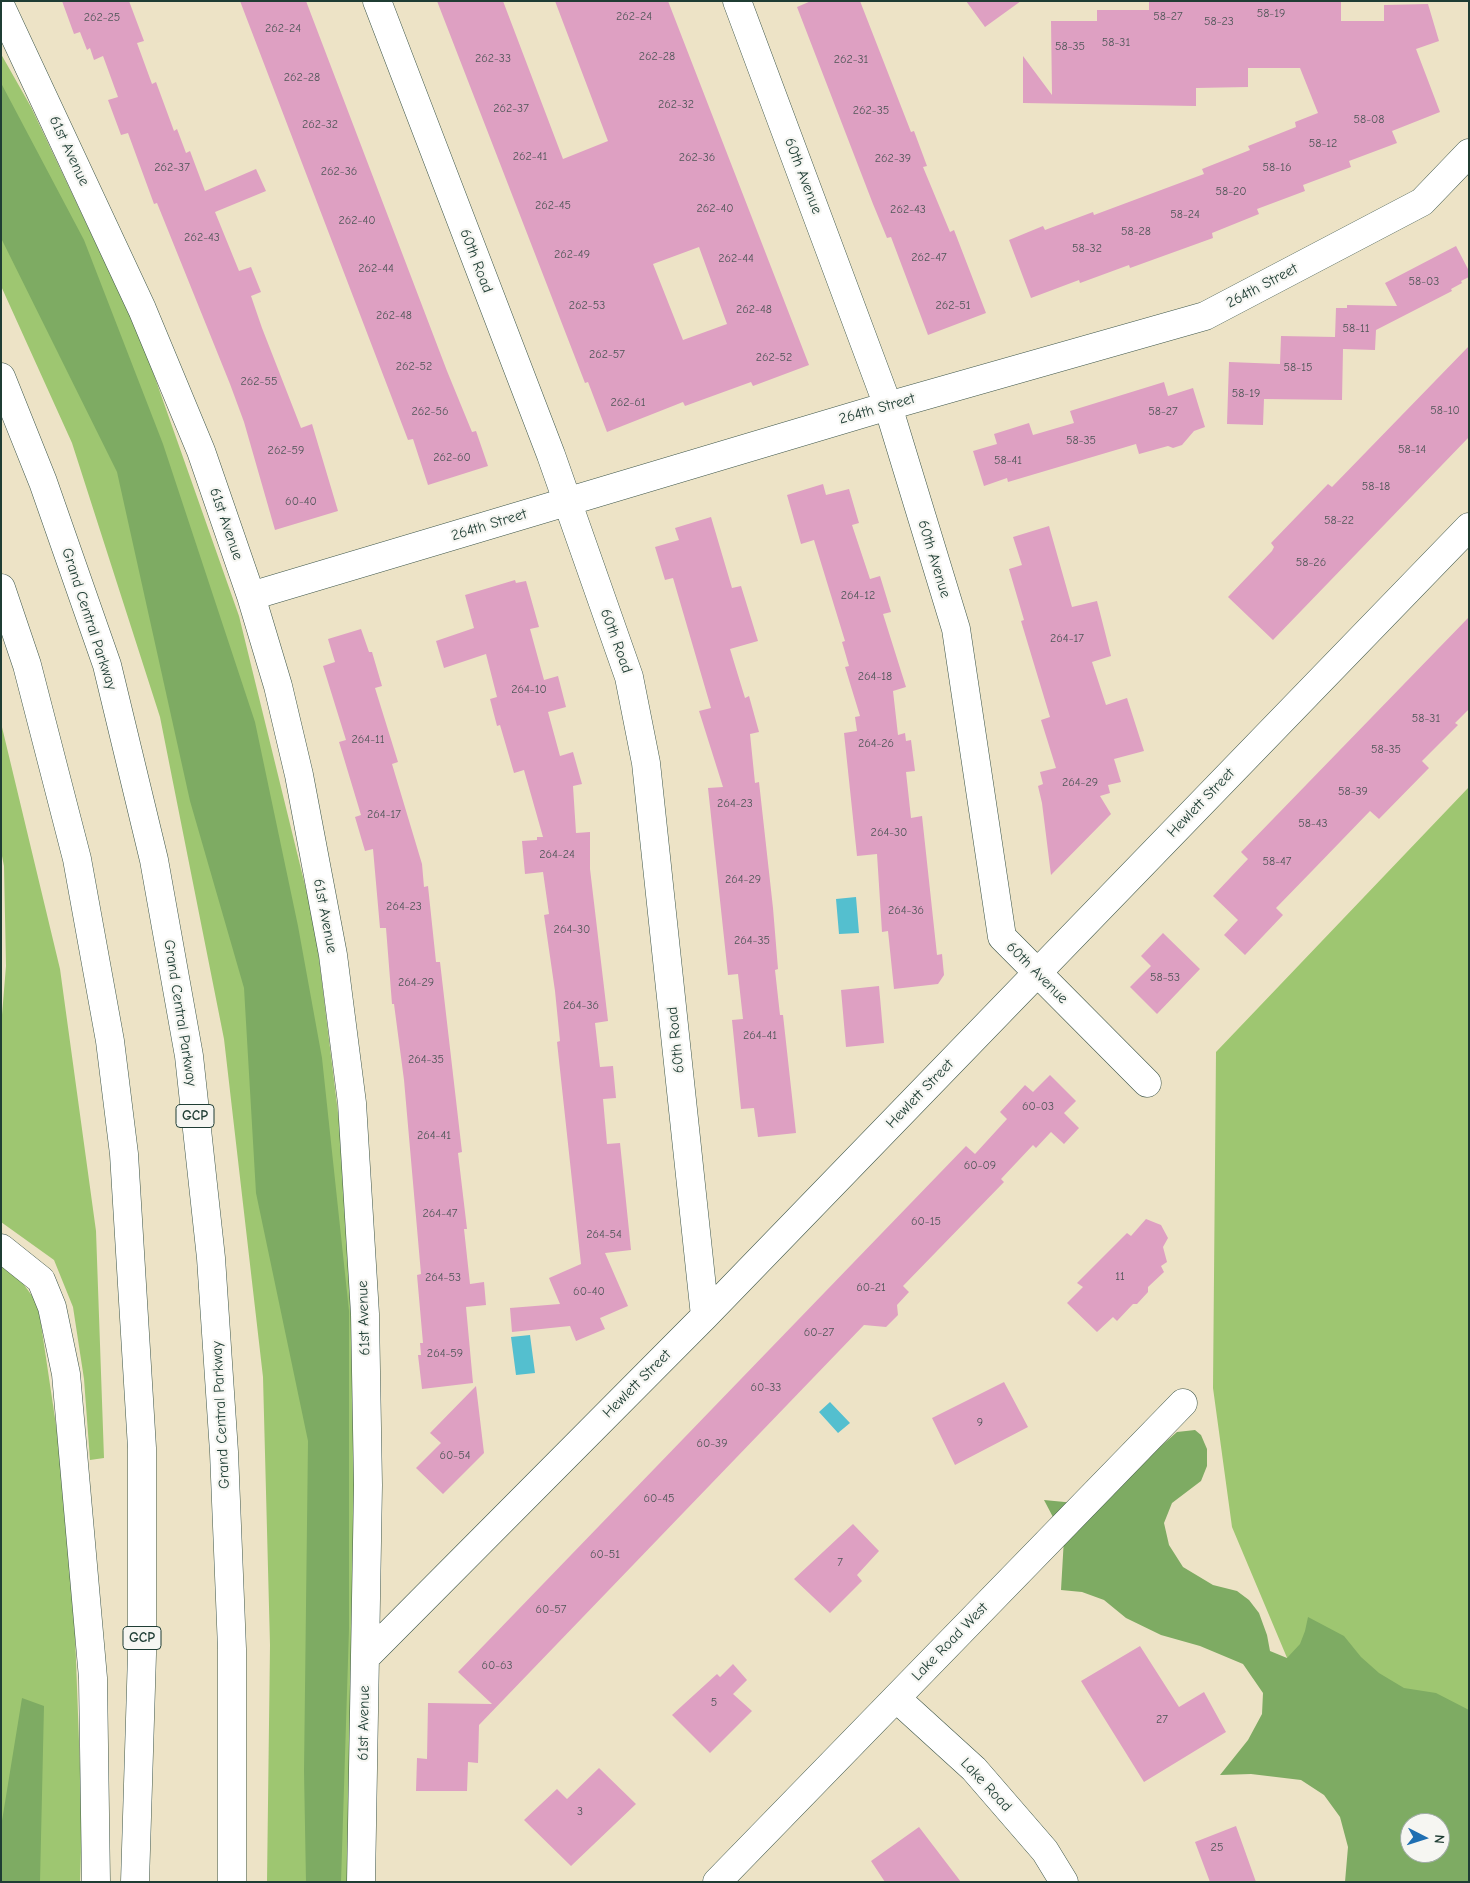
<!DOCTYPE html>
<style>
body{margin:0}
#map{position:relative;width:1470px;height:1883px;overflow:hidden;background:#ede3c6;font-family:"Comic Neue",sans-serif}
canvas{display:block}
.frame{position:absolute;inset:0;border:2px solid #1f3d34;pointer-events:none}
.north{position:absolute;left:1400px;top:1813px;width:50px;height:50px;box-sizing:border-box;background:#f6f6f2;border:1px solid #a0aca6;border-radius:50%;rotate:95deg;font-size:14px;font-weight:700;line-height:20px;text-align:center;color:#1f3d34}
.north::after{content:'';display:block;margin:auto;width:18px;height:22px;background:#1f6fb2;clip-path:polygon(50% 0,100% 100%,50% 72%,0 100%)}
</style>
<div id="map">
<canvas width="1470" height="1883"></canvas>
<div class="frame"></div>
<div class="north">N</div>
</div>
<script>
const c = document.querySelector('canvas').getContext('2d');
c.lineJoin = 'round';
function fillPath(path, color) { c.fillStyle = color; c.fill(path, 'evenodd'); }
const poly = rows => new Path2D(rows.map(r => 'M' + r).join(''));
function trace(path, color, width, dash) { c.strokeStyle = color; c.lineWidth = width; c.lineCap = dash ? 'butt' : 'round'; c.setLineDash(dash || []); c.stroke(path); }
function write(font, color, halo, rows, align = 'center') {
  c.font = font + ' "Comic Neue",sans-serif'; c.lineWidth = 4.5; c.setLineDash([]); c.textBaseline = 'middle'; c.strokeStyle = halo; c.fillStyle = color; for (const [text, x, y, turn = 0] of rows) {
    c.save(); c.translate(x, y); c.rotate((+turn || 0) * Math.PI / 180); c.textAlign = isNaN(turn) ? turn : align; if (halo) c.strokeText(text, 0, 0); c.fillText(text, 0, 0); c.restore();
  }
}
fillPath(poly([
 [1,54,31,107,142,341,239,616,315,926,341,1137,357,1342,355,1882,267,1882,270,1645,263,1377,224,1039,160,717,72,443,1,286],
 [1,723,60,969,96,1231,104,1458,90,1460,84,1379,73,1307,54,1260,1,1222,1,1027,6,966,4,866,1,851],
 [1469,787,1469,1882,1369,1882,1346,1798,1232,1527,1213,1388,1216,1052],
 [1410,1823,1440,1823,1440,1853,1410,1853],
 [1,1265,14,1271,38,1304,71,1526,82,1822,80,1882,1,1882]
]), '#9ec671');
fillPath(poly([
 [1,83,84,240,163,444,255,722,298,926,322,1058,349,1311,349,1629,341,1882,306,1882,304,1771,308,1441,256,1193,244,988,190,801,117,472,1,238],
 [1195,1430,1201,1435,1207,1449,1207,1466,1201,1481,1172,1503,1164,1523,1169,1545,1183,1567,1213,1585,1237,1591,1249,1600,1259,1613,1267,1635,1270,1651,1287,1658,1300,1644,1305,1631,1308,1617,1344,1636,1361,1657,1379,1673,1404,1688,1436,1693,1469,1710,1469,1882,1345,1882,1348,1847,1340,1817,1324,1795,1301,1780,1251,1774,1220,1775,1248,1740,1262,1714,1263,1693,1243,1664,1200,1646,1161,1635,1126,1618,1104,1600,1082,1592,1061,1590,1064,1538,1044,1500,1075,1503,1146,1459,1177,1432],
 [1410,1823,1440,1823,1440,1853,1410,1853],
 [22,1698,44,1706,40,1882,1,1882,1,1827]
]), '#7eab63');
fillPath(poly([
 [856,897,859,933,839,934,836,899],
 [530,1335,535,1373,516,1375,511,1337],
 [830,1402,850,1423,838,1433,819,1412]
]), '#54bfcf');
fillPath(poly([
 [62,1,129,1,144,41,137,43,152,84,156,82,174,131,177,129,186,153,190,151,205,191,256,169,266,191,215,212,239,271,251,267,261,292,251,296,262,328,301,428,312,424,338,511,275,530,244,422,230,384,157,203,154,204,128,133,121,135,108,100,118,97,103,56,94,60,90,48,87,50,80,32,74,34],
 [240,1,306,1,447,371,472,432,476,431,488,466,428,485,413,439,408,440,395,406],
 [437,1,503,1,563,159,608,141,555,1,668,1,809,365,753,386,751,382,685,406,683,402,607,432,588,382,585,383],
 [699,247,727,324,683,340,653,264],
 [811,1,860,1,911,132,914,131,927,166,923,167,950,232,954,230,986,313,928,335,891,237,887,238,873,204,797,7],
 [966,1,1021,1,985,27],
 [1149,1,1341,1,1341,21,1384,21,1384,5,1428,4,1439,41,1416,49,1440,112,1392,131,1397,143,1349,161,1351,167,1303,185,1305,191,1257,209,1259,214,1212,233,1213,238,1130,268,1129,265,1080,283,1079,280,1031,298,1009,240,1043,226,1045,230,1093,212,1094,215,1204,174,1202,169,1250,150,1248,146,1296,127,1295,122,1318,113,1300,68,1248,68,1248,87,1196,88,1196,106,1023,103,1023,56,1052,95,1051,21,1097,21,1097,10,1149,10],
 [1456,246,1469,271,1469,277,1461,281,1462,283,1451,289,1452,291,1376,330,1375,350,1343,349,1342,400,1264,399,1263,425,1227,424,1229,362,1280,364,1281,336,1335,337,1336,308,1347,308,1347,305,1397,306,1385,283],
 [1469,346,1469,437,1273,640,1228,597,1272,551,1274,547,1271,543,1328,484,1332,487],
 [1164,382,1168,396,1193,388,1205,427,1194,431,1182,445,1173,448,1168,446,1139,454,1136,444,1008,482,1007,478,984,486,973,451,997,444,994,434,1029,423,1033,435,1074,423,1070,411],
 [823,484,826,495,849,489,859,523,852,525,870,579,880,576,891,612,883,614,906,687,893,691,898,735,905,733,906,741,911,740,915,771,906,772,911,818,922,816,937,955,942,954,944,975,938,984,894,989,888,931,882,932,877,854,857,856,844,733,857,731,855,717,860,716,845,667,849,666,842,642,845,641,814,540,801,544,787,495],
 [711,517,732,588,741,586,758,641,730,649,745,698,749,696,759,732,750,734,755,783,759,782,773,908,778,969,775,970,780,1015,783,1015,796,1133,758,1137,754,1108,741,1109,732,1020,743,1019,738,974,728,975,708,788,723,787,699,711,711,708,673,578,665,580,655,547,679,540,675,528],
 [1049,526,1072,607,1097,601,1111,656,1092,662,1106,705,1127,698,1144,751,1114,759,1121,782,1108,785,1110,793,1100,796,1111,814,1051,875,1042,803,1038,786,1043,784,1040,772,1056,768,1041,720,1050,717,1021,621,1024,620,1009,569,1022,565,1013,537],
 [515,580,516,583,526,581,539,627,530,629,544,680,558,676,566,707,548,712,560,756,573,752,582,784,573,786,576,833,590,832,590,869,608,1021,595,1023,600,1067,613,1066,616,1098,603,1099,607,1144,620,1143,631,1250,605,1253,628,1306,600,1318,605,1329,576,1341,570,1326,512,1332,510,1308,560,1304,549,1278,581,1264,557,1042,560,1041,555,991,544,915,549,914,543,872,525,874,522,841,537,840,537,837,543,837,524,770,514,773,500,725,497,726,490,699,497,697,486,654,444,668,436,641,474,628,465,595],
 [1469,617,1469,709,1455,723,1458,725,1422,761,1429,768,1379,819,1370,811,1312,871,1276,908,1283,915,1245,955,1224,935,1238,920,1213,896,1248,859,1241,852],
 [361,629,369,652,372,652,382,686,375,688,398,762,392,764,422,864,424,887,428,886,436,962,440,962,462,1152,458,1153,467,1229,464,1229,470,1284,484,1282,486,1305,466,1307,473,1383,422,1389,418,1355,421,1355,420,1343,423,1343,417,1275,421,1274,404,1080,394,1004,392,1004,386,928,380,928,373,849,365,851,355,817,361,815,339,742,346,740,323,666,335,662,328,639],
 [1163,933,1200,969,1157,1014,1130,987,1151,966,1141,956],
 [879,986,884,1043,846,1047,841,990],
 [1050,1075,1076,1101,1064,1113,1079,1128,1064,1144,1051,1132,1036,1148,1033,1145,1001,1179,1004,1182,903,1286,909,1292,897,1305,898,1315,886,1327,864,1325,479,1725,478,1763,468,1762,467,1791,416,1791,417,1758,427,1759,428,1703,492,1704,458,1672,966,1146,975,1154,1007,1119,1000,1112,1025,1085,1033,1092],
 [1146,1219,1161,1225,1168,1238,1163,1247,1167,1262,1161,1266,1164,1272,1148,1287,1148,1292,1137,1304,1133,1304,1117,1321,1113,1317,1097,1332,1067,1303,1083,1287,1077,1283,1127,1233,1131,1236],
 [1004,1382,1028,1427,955,1465,932,1418],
 [476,1386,484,1453,443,1494,416,1468,441,1443,430,1433],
 [853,1524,879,1551,857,1575,862,1581,830,1613,794,1579],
 [1140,1646,1179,1707,1204,1692,1226,1732,1144,1782,1081,1681],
 [733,1664,747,1680,733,1694,752,1711,710,1753,672,1715,717,1674,720,1677],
 [599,1768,636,1804,571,1866,524,1820,557,1789,567,1799],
 [1236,1826,1256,1882,1210,1882,1195,1842],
 [919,1827,961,1882,885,1882,871,1861]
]), '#dea0c2');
const minor = poly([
 [377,1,551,455,629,677,646,763,705,1316],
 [737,1,888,406,956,629,1002,937,1147,1083],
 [1,7,142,309,201,451,251,596,278,686,299,775,333,955,352,1103,365,1314,368,1485,361,1882],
 [251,596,888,406,1205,316,1422,202,1469,153],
 [366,1657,705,1316,1469,527],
 [896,1698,974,1769,1045,1851,1064,1882],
 [717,1882,1183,1403]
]);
const highway = poly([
 [1,377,43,482,107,665,154,860,189,1056,211,1258,224,1452,232,1649,232,1882],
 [1,588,27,665,77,859,110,1041,124,1154,142,1448,142,1654,135,1882],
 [1,1248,41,1280,52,1307,66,1374,93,1678,96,1882]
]);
trace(minor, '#3e564a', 29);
trace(highway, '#3e564a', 29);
trace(minor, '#fff', 28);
trace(highway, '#fff', 28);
write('12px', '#4f5658', null, [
 ["58-19",1271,14],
 ["262-24",634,17],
 ["58-27",1168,17],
 ["262-25",102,18],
 ["58-23",1219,22],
 ["262-24",283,29],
 ["58-31",1116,43],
 ["58-35",1070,47],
 ["262-28",657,57],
 ["262-33",493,59],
 ["262-31",851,60],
 ["262-28",302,78],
 ["262-32",676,105],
 ["262-37",511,109],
 ["262-35",871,111],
 ["58-08",1369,120],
 ["262-32",320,125],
 ["58-12",1323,144],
 ["262-41",530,157],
 ["262-36",697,158],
 ["262-39",893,159],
 ["262-37",172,168],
 ["58-16",1277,168],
 ["262-36",339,172],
 ["58-20",1231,192],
 ["262-45",553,206],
 ["262-40",715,209],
 ["262-43",908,210],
 ["58-24",1185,215],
 ["262-40",357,221],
 ["58-28",1136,232],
 ["262-43",202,238],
 ["58-32",1087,249],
 ["262-49",572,255],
 ["262-47",929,258],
 ["262-44",736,259],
 ["262-44",376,269],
 ["58-03",1424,282],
 ["262-53",587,306],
 ["262-51",953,306],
 ["262-48",754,310],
 ["262-48",394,316],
 ["58-11",1356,329],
 ["262-57",607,355],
 ["262-52",774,358],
 ["262-52",414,367],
 ["58-15",1298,368],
 ["262-55",259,382],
 ["58-19",1246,394],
 ["262-61",628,403],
 ["58-10",1445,411],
 ["262-56",430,412],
 ["58-27",1163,412],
 ["58-35",1081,441],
 ["58-14",1412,450],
 ["262-59",286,451],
 ["262-60",452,458],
 ["58-41",1008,461],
 ["58-18",1376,487],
 ["60-40",301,502],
 ["58-22",1339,521],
 ["58-26",1311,563],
 ["264-12",858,596],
 ["264-17",1067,639],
 ["264-18",875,677],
 ["264-10",529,690],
 ["58-31",1426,719],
 ["264-11",368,740],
 ["264-26",876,744],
 ["58-35",1386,750],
 ["264-29",1080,783],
 ["58-39",1353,792],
 ["264-23",735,804],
 ["264-17",384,815],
 ["58-43",1313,824],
 ["264-30",889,833],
 ["264-24",557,855],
 ["58-47",1277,862],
 ["264-29",743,880],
 ["264-23",404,907],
 ["264-36",906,911],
 ["264-30",572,930],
 ["264-35",752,941],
 ["58-53",1165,978],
 ["264-29",416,983],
 ["264-36",581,1006],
 ["264-41",760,1036],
 ["264-35",426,1060],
 ["60-03",1038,1107],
 ["264-41",434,1136],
 ["60-09",980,1166],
 ["264-47",440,1214],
 ["60-15",926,1222],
 ["264-54",604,1235],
 ["11",1120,1277],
 ["264-53",443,1278],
 ["60-21",871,1288],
 ["60-40",589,1292],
 ["60-27",819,1333],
 ["264-59",445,1354],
 ["60-33",766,1388],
 ["9",980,1423],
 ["60-39",712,1444],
 ["60-54",455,1456],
 ["60-45",659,1499],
 ["60-51",605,1555],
 ["7",840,1563],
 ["60-57",551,1610],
 ["60-63",497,1666],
 ["5",714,1703],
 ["27",1162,1720],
 ["3",580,1812],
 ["25",1217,1848]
]);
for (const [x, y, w] of [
 [195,1116,38],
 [142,1638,38]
]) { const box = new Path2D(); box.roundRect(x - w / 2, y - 11.5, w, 23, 4); c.fillStyle = '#f6f6f2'; c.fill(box); trace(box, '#1f3d34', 1); }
write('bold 14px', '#1f3d34', null, [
 ["GCP",195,1116],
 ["GCP",142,1638]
]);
write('15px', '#1f3d34', '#f6f6f2', [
 ["61st Avenue",69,151,65],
 ["60th Avenue",803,176,69],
 ["60th Road",476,261,69],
 ["264th Street",1262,286,-28],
 ["264th Street",877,409,-16],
 ["61st Avenue",226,524,71],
 ["264th Street",489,525,-17],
 ["60th Avenue",934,559,73],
 ["Grand Central Parkway",89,619,72],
 ["60th Road",616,641,70],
 ["Hewlett Street",1201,803,-46],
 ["61st Avenue",325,916,79],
 ["60th Avenue",1037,973,45],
 ["Grand Central Parkway",180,1013,81],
 ["60th Road",676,1040,-96],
 ["Hewlett Street",920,1094,-46],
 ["61st Avenue",364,1318,-92],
 ["Hewlett Street",637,1384,-45],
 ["Grand Central Parkway",221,1415,-93],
 ["Lake Road West",950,1642,-46],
 ["61st Avenue",364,1723,-89],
 ["Lake Road",986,1785,47]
]);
</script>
